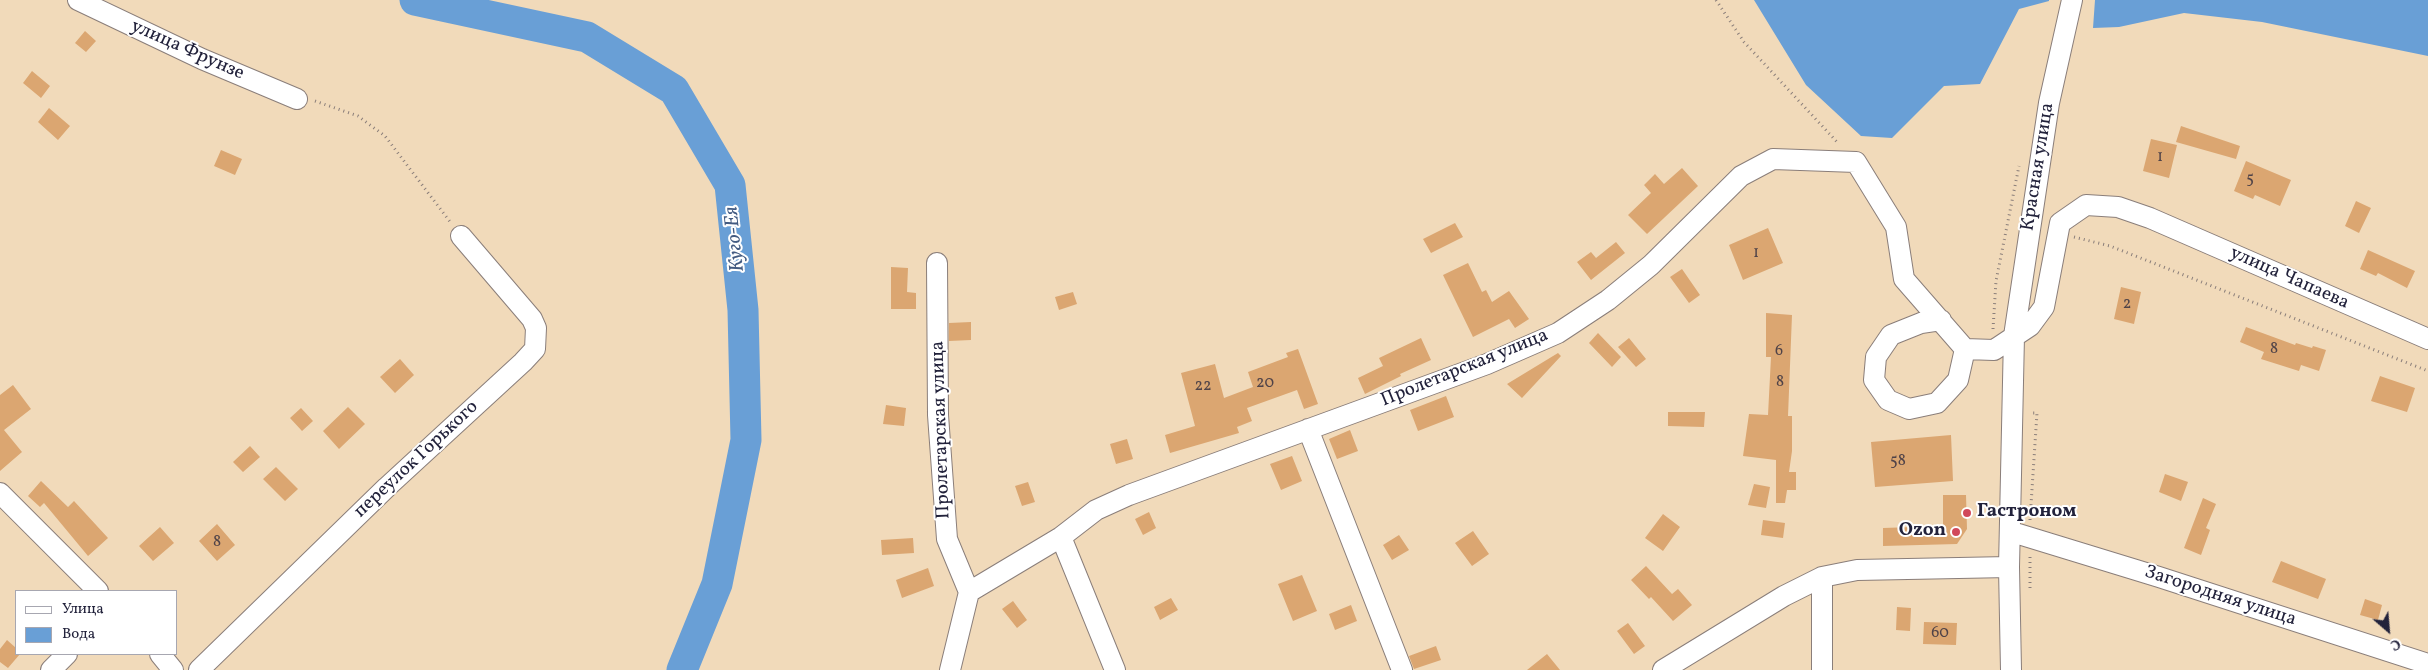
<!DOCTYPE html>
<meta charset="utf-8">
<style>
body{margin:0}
#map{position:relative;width:2428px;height:670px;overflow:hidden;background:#f1daba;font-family:Vollkorn,serif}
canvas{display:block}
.legend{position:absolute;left:15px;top:590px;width:162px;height:65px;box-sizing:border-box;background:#fff;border:1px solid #a7a7b1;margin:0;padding:6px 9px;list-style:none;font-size:15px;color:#22223b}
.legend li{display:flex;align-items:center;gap:10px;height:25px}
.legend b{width:25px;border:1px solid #a7a7b1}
.north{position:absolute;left:2363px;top:605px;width:50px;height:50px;-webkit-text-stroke:4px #fff;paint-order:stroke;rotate:153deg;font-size:14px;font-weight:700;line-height:20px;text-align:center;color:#22223b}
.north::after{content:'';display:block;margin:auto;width:18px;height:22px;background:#22223b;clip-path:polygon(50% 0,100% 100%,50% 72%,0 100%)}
</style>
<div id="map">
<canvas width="2428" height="670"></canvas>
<ul class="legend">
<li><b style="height:6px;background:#fff"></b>Улица</li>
<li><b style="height:14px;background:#699fd6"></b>Вода</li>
</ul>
<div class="north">С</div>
</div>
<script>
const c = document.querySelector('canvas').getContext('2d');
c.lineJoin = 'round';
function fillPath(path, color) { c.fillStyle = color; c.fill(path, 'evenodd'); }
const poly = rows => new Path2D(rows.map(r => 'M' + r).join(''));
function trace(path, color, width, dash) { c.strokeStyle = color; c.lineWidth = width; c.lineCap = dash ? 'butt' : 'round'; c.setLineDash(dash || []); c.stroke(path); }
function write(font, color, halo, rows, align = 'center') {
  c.font = font + ' Vollkorn,serif'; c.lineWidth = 4; c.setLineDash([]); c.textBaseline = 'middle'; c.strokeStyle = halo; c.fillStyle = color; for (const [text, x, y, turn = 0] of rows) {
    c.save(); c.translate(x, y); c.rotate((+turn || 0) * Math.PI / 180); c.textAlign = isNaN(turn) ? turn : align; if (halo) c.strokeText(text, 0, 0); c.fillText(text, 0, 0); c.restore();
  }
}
fillPath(poly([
 [1754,0,2049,0,2049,1,2019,9,1980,84,1944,86,1892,138,1861,136,1806,85],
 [2095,0,2428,0,2428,56,2262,22,2184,13,2119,27,2093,28]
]), '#699fd6');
trace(poly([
 [415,0,587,37,674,90,730,185,743,310,746,440,717,584,682,670]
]), '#699fd6', 31);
fillPath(poly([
 [85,31,96,41,86,52,75,43],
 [32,71,50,86,41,98,23,83],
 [49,108,70,126,58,140,38,122],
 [2181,126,2240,146,2236,159,2176,142],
 [2151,139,2177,145,2169,178,2143,171],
 [221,150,242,159,235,175,214,166],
 [2246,161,2291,180,2280,206,2255,195,2253,199,2234,191],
 [1682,168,1698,186,1647,234,1628,215,1651,193,1644,185,1655,174,1664,184],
 [2356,201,2371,208,2359,233,2345,226],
 [1455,223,1463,237,1431,253,1423,239],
 [1768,228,1783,263,1743,280,1729,245],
 [1616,242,1625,253,1591,280,1577,262,1591,252,1596,258],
 [2368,250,2415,271,2407,288,2378,273,2376,276,2360,269],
 [1468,263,1482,292,1486,290,1492,302,1509,291,1529,319,1515,328,1509,319,1473,337,1443,275],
 [891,267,908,268,907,292,916,293,916,309,891,309],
 [1682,269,1700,295,1689,303,1670,277],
 [2121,287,2141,292,2134,324,2114,319],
 [1073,292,1077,304,1059,310,1055,297],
 [1766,313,1792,315,1788,416,1792,416,1792,451,1789,472,1796,472,1796,490,1787,490,1785,503,1776,503,1776,460,1743,456,1749,414,1768,415,1771,357,1766,357],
 [971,322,971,340,949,341,949,323],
 [2246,327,2295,345,2296,343,2312,348,2313,346,2326,350,2319,371,2301,365,2299,371,2261,359,2264,352,2240,342],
 [1598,333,1621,357,1612,367,1589,343],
 [1421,338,1431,360,1400,374,1401,376,1365,394,1358,378,1383,366,1379,358],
 [1629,338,1646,359,1636,367,1618,347],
 [1298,349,1318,404,1304,409,1297,390,1247,408,1252,421,1237,427,1239,433,1170,453,1165,435,1195,426,1181,373,1215,364,1224,398,1253,387,1248,372,1288,357,1286,353],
 [1558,353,1561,356,1522,398,1507,384],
 [400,359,414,375,395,393,380,377],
 [2380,376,2415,388,2407,412,2371,401],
 [13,385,31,409,4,430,22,452,0,471,0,395],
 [1446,396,1454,417,1418,431,1410,410],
 [886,405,906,408,904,426,883,424],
 [348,407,365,424,339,449,323,431],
 [301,408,313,421,302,431,290,418],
 [1668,412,1705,412,1704,427,1668,426],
 [1350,430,1358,451,1337,459,1329,439],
 [1951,435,1953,481,1875,487,1871,442],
 [1127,439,1133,459,1116,464,1110,444],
 [250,446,260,457,243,472,233,462],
 [1292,456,1302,481,1281,490,1270,464],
 [276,467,298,489,285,501,263,479],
 [2165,474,2188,482,2181,501,2159,492],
 [41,481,68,507,74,501,108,538,88,556,44,503,40,507,28,496],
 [1028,482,1035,502,1022,506,1015,486],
 [1754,484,1770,487,1766,508,1748,505],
 [1943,495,1966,495,1967,529,1957,544,1883,546,1883,528,1943,526],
 [2203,498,2216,504,2206,528,2210,530,2201,555,2184,548],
 [1149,512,1156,528,1143,535,1135,519],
 [1663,514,1680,527,1663,551,1645,538],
 [1763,520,1785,523,1783,538,1761,535],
 [217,524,235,545,217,561,199,541],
 [160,527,174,543,153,561,139,546],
 [1473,531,1489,554,1472,566,1455,543],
 [1399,535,1409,550,1392,560,1383,545],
 [913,538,914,553,882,555,881,540],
 [2281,561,2326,579,2318,599,2272,582],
 [1646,566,1672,594,1678,589,1692,605,1673,621,1651,597,1649,599,1631,580],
 [928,568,934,586,902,598,896,580],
 [1302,575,1317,611,1293,621,1278,584],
 [1171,598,1178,610,1160,620,1154,607],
 [2365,599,2382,605,2378,620,2360,615],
 [1013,601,1027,620,1017,628,1002,609],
 [1351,605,1357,621,1335,630,1329,614],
 [1897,607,1911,608,1910,631,1896,630],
 [1924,622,1957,623,1956,645,1923,644],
 [1628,623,1645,646,1634,654,1617,631],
 [7,640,16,648,16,654,20,654,8,668,0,662,0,649],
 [1436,646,1441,660,1414,669,1409,656],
 [1547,654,1560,670,1527,670]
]), '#dba671');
const minor = poly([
 [78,0,202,59,297,99],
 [937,263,938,415,947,539,969,592,950,670],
 [1941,320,1921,323,1891,335,1876,357,1874,380,1888,400,1909,409,1937,403,1958,380,1965,349],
 [1308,429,1402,670],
 [0,493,98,591],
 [2012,532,2159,577,2428,664],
 [1061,537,1115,670],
 [1822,577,1822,670],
 [969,592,1061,537,1096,510,1129,495,1487,364,1558,333,1608,300,1651,265,1741,176,1773,159,1856,162,1896,227,1904,279,1965,349,1994,350,2030,326,2044,307,2060,223,2086,205,2118,207,2150,218,2428,339],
 [160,654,173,670],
 [51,670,67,654],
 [199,670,387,487,523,362,535,349,536,328,532,319,461,236],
 [1663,670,1784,596,1822,577,1857,570,2009,567],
 [2011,670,2009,567,2014,336,2049,103,2072,0]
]);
trace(minor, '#8a7e7a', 22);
trace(poly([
 [1716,0,1744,42,1838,143],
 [315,101,358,116,385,136,451,223],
 [2074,237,2110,246,2428,371],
 [1993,329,1996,281,2019,166],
 [2030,520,2037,413,2031,413],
 [2030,557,2030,590]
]), '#8a7e7a', 3, [1, 4]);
trace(minor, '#fff', 20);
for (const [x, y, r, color] of [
 [1967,513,5,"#d1495b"],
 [1956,532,5,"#d1495b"]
]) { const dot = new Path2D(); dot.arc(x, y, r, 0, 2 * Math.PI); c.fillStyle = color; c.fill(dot); trace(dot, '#fff', 2); }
write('16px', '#504348', null, [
 ["1",2160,158],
 ["5",2250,180],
 ["1",1756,254],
 ["2",2127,305],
 ["8",2274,350],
 ["6",1779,352],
 ["8",1780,383],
 ["20",1265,384],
 ["22",1203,387],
 ["58",1898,462],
 ["8",217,543],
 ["60",1940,634]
]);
write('19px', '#22223b', '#fff', [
 ["улица Фрунзе",187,51,24],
 ["Красная улица",2039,167,-81],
 ["улица Чапаева",2289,279,24],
 ["Пролетарская улица",1465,369,-22],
 ["Пролетарская улица",942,430,-92],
 ["переулок Горького",417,460,-43],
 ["Загородняя улица",2220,597,18]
]);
write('bold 19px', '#22223b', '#fff', [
 ["Гастроном",1977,513],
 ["Ozon",1946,532,"right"]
], 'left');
write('italic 20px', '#425a81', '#fff', [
 ["Куго-Ея",736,239,-96]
]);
</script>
